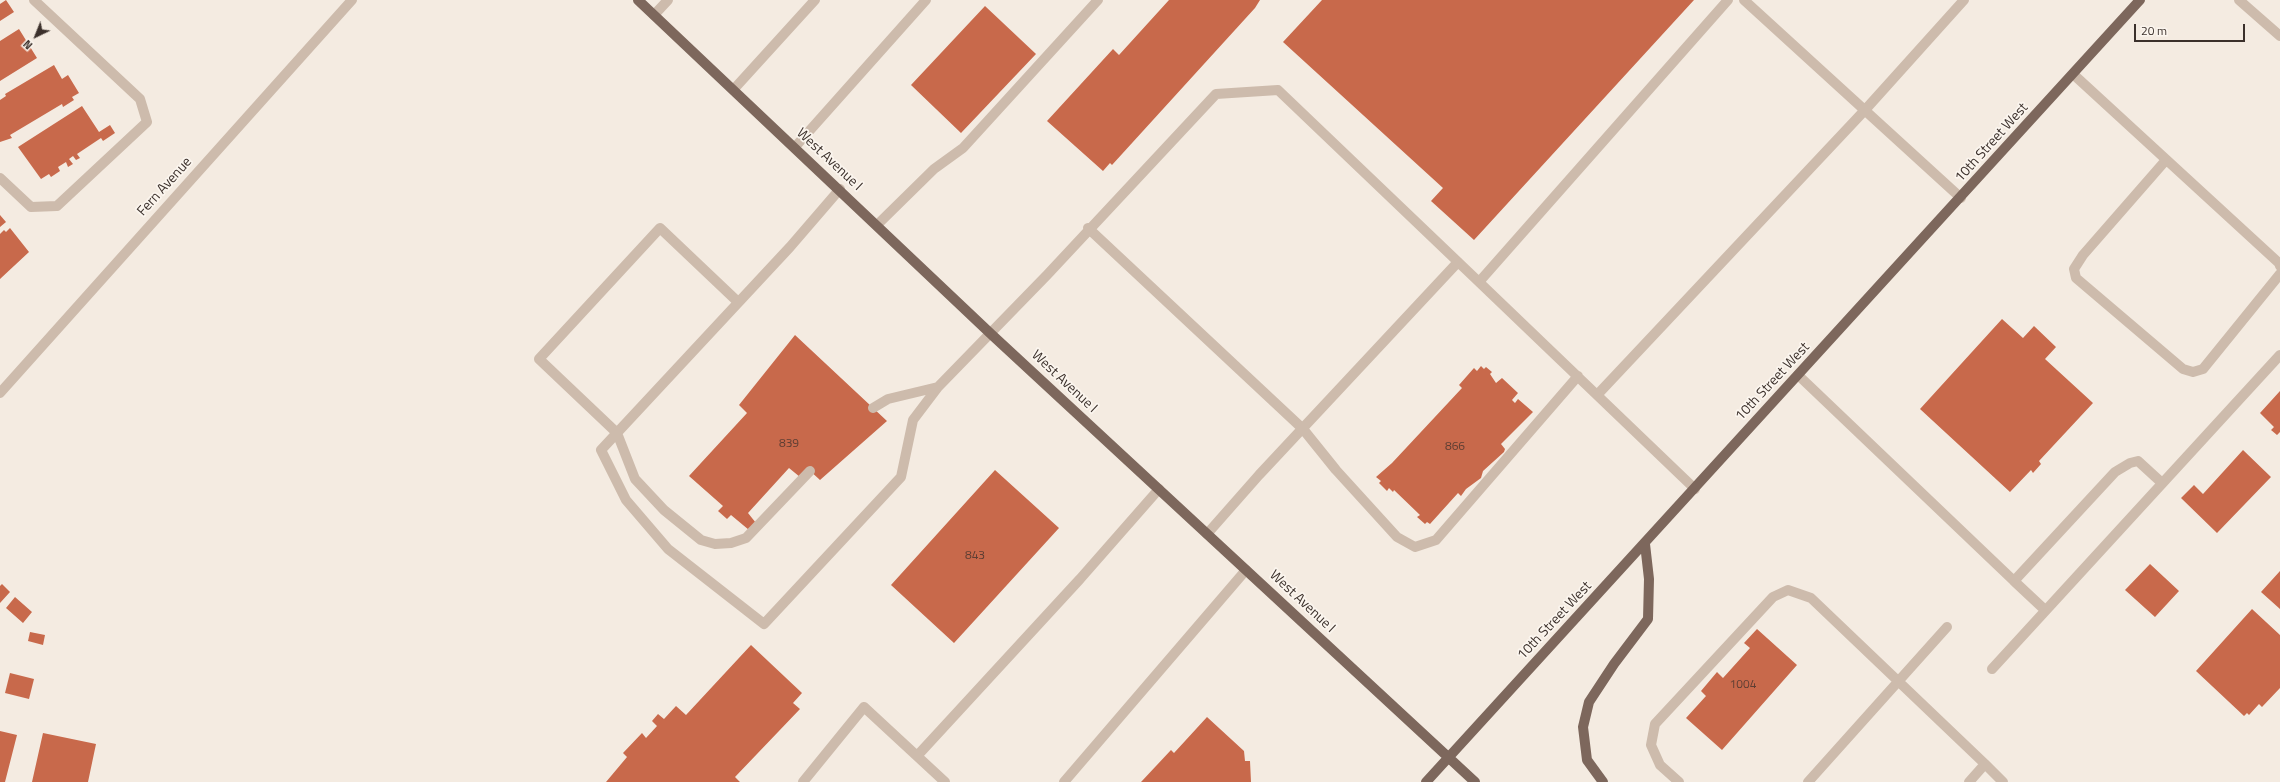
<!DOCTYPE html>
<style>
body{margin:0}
#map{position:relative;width:2280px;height:782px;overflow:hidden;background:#f4ebe1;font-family:"Titillium Web",sans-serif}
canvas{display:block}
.north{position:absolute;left:16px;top:16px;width:40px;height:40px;-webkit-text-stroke:3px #fbf5ee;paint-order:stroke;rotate:223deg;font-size:11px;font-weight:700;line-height:16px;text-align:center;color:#3b302b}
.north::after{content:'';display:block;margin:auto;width:14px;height:18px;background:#3b302b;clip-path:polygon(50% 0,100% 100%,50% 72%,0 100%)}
.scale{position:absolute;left:2134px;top:24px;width:111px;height:18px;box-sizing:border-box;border:2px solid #3b302b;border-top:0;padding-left:5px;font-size:12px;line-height:14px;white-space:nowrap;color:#3b302b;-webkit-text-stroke:3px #fbf5ee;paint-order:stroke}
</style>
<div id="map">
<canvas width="2280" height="782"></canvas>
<div class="north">N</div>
<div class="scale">20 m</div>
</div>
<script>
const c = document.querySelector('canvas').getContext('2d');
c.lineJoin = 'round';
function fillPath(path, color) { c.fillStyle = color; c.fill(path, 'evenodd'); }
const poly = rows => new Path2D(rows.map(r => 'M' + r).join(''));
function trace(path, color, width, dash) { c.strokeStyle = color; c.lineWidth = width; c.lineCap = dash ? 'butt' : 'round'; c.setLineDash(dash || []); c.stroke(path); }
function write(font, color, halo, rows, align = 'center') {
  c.font = font + ' "Titillium Web",sans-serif'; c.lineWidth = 3.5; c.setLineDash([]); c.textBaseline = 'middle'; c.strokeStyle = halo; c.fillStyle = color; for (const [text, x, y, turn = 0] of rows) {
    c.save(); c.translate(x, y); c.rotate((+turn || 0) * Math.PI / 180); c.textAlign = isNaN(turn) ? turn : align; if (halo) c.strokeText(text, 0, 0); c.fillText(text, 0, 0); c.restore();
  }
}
fillPath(poly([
 [6,0,14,12,0,21,0,4],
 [1169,0,1260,0,1255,8,1112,165,1110,163,1103,171,1047,121,1113,49,1119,55],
 [1322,0,1694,0,1474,240,1431,201,1443,188,1283,42],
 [985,6,1036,54,961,133,911,85],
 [19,29,37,58,0,81,0,41],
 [54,65,62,79,68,75,79,93,72,97,74,100,63,107,62,104,10,135,12,138,0,142,0,100,6,96,5,94],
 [82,106,99,132,110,125,115,133,103,141,101,138,77,154,80,158,76,160,73,156,69,159,73,164,68,167,66,162,58,167,60,171,51,177,49,174,41,179,18,147],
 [0,215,6,222,0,227],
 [10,228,29,252,0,279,0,234,4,230,6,232],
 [2002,319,2023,338,2034,326,2056,347,2045,359,2093,403,2039,461,2041,464,2033,473,2031,470,2010,492,1920,409],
 [795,335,887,421,820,480,808,469,800,477,789,468,748,513,756,523,749,530,731,515,727,519,718,511,723,506,689,476,747,413,739,405],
 [1481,366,1484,369,1486,367,1492,372,1490,374,1496,383,1502,378,1518,393,1512,400,1515,403,1518,399,1533,412,1501,444,1505,449,1504,452,1483,471,1481,478,1466,489,1461,496,1458,493,1430,524,1427,522,1425,524,1417,517,1420,515,1394,490,1393,492,1389,488,1387,491,1379,483,1381,481,1376,477,1392,463,1462,388,1459,385,1474,368,1477,371],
 [2280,391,2280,432,2277,435,2271,430,2274,427,2260,413],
 [2243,450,2271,477,2217,533,2181,498,2194,485,2203,494],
 [995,470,1059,528,954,643,891,585],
 [2150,564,2179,591,2155,617,2125,590],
 [2280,571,2280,609,2261,592],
 [2,584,10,592,0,603,0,586],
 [15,597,32,612,23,623,6,608],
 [2252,609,2280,635,2280,688,2262,707,2259,704,2249,715,2247,713,2244,716,2196,671],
 [1757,629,1797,665,1722,750,1686,718,1706,696,1701,691,1717,672,1723,678,1750,648,1744,643],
 [30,632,45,635,43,645,28,641],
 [751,645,802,693,793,703,800,709,735,777,740,782,606,782,627,757,623,753,642,733,646,738,657,726,652,721,658,714,664,719,676,706,686,715],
 [10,673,34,679,29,699,5,693],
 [1207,717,1244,751,1245,761,1250,761,1251,782,1141,782,1171,750,1174,753],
 [0,731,17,735,5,782,0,782],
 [43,733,96,744,88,782,32,782]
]), '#c8694b');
trace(poly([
 [1744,0,1961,198],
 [2239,0,2280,36],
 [654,15,668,0],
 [2073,74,2279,263,2280,266],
 [734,89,815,0],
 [795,147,926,0],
 [2166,160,2083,255,2074,269,2076,278,2183,369,2193,372,2203,369,2280,274],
 [0,178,31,207,57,206,147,122,140,99,34,0],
 [840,189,790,247,601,450,626,500,668,549,764,624,901,477,913,420,938,387,1047,275,1216,94,1278,90,1479,282,1728,0],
 [877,225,934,169,963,148,1098,0],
 [1088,228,1303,429,1336,470,1397,537,1415,547,1436,540,1578,376],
 [1479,282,1695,489],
 [738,302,660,228,539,359,617,433,635,479,664,510,701,540,715,544,731,543,746,538,810,471],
 [1798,375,2014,581],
 [0,393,352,0],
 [1598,394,1865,110,1964,0],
 [873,408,888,399,938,387],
 [1207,534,1259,475,1458,262],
 [2045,610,2014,581,2115,472,2130,463,2138,461,2162,483],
 [1992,669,2280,355],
 [917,756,1080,579,1159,489],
 [803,782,864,707,945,782],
 [1064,782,1246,570],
 [1679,782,1660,765,1651,745,1655,724,1773,597,1788,590,1811,598,1985,764],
 [1808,782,1947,627],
 [1969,782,1985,764,2003,782]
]), '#cdbbac', 10);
trace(poly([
 [638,0,991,334,1475,782],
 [1426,782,2140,0],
 [1603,782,1587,760,1583,727,1589,702,1614,664,1648,619,1649,579,1645,544]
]), '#7d675c', 10);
write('12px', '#5e3e33', null, [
 ["839",789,444],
 ["866",1455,447],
 ["843",975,556],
 ["1004",1743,685]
]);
write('14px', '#3b302b', '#fbf5ee', [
 ["10th Street West",1992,143,-48],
 ["West Avenue I",829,160,43],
 ["Fern Avenue",165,187,-48],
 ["West Avenue I",1064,382,43],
 ["10th Street West",1773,382,-47],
 ["West Avenue I",1302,602,43],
 ["10th Street West",1555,621,-47]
]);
</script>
